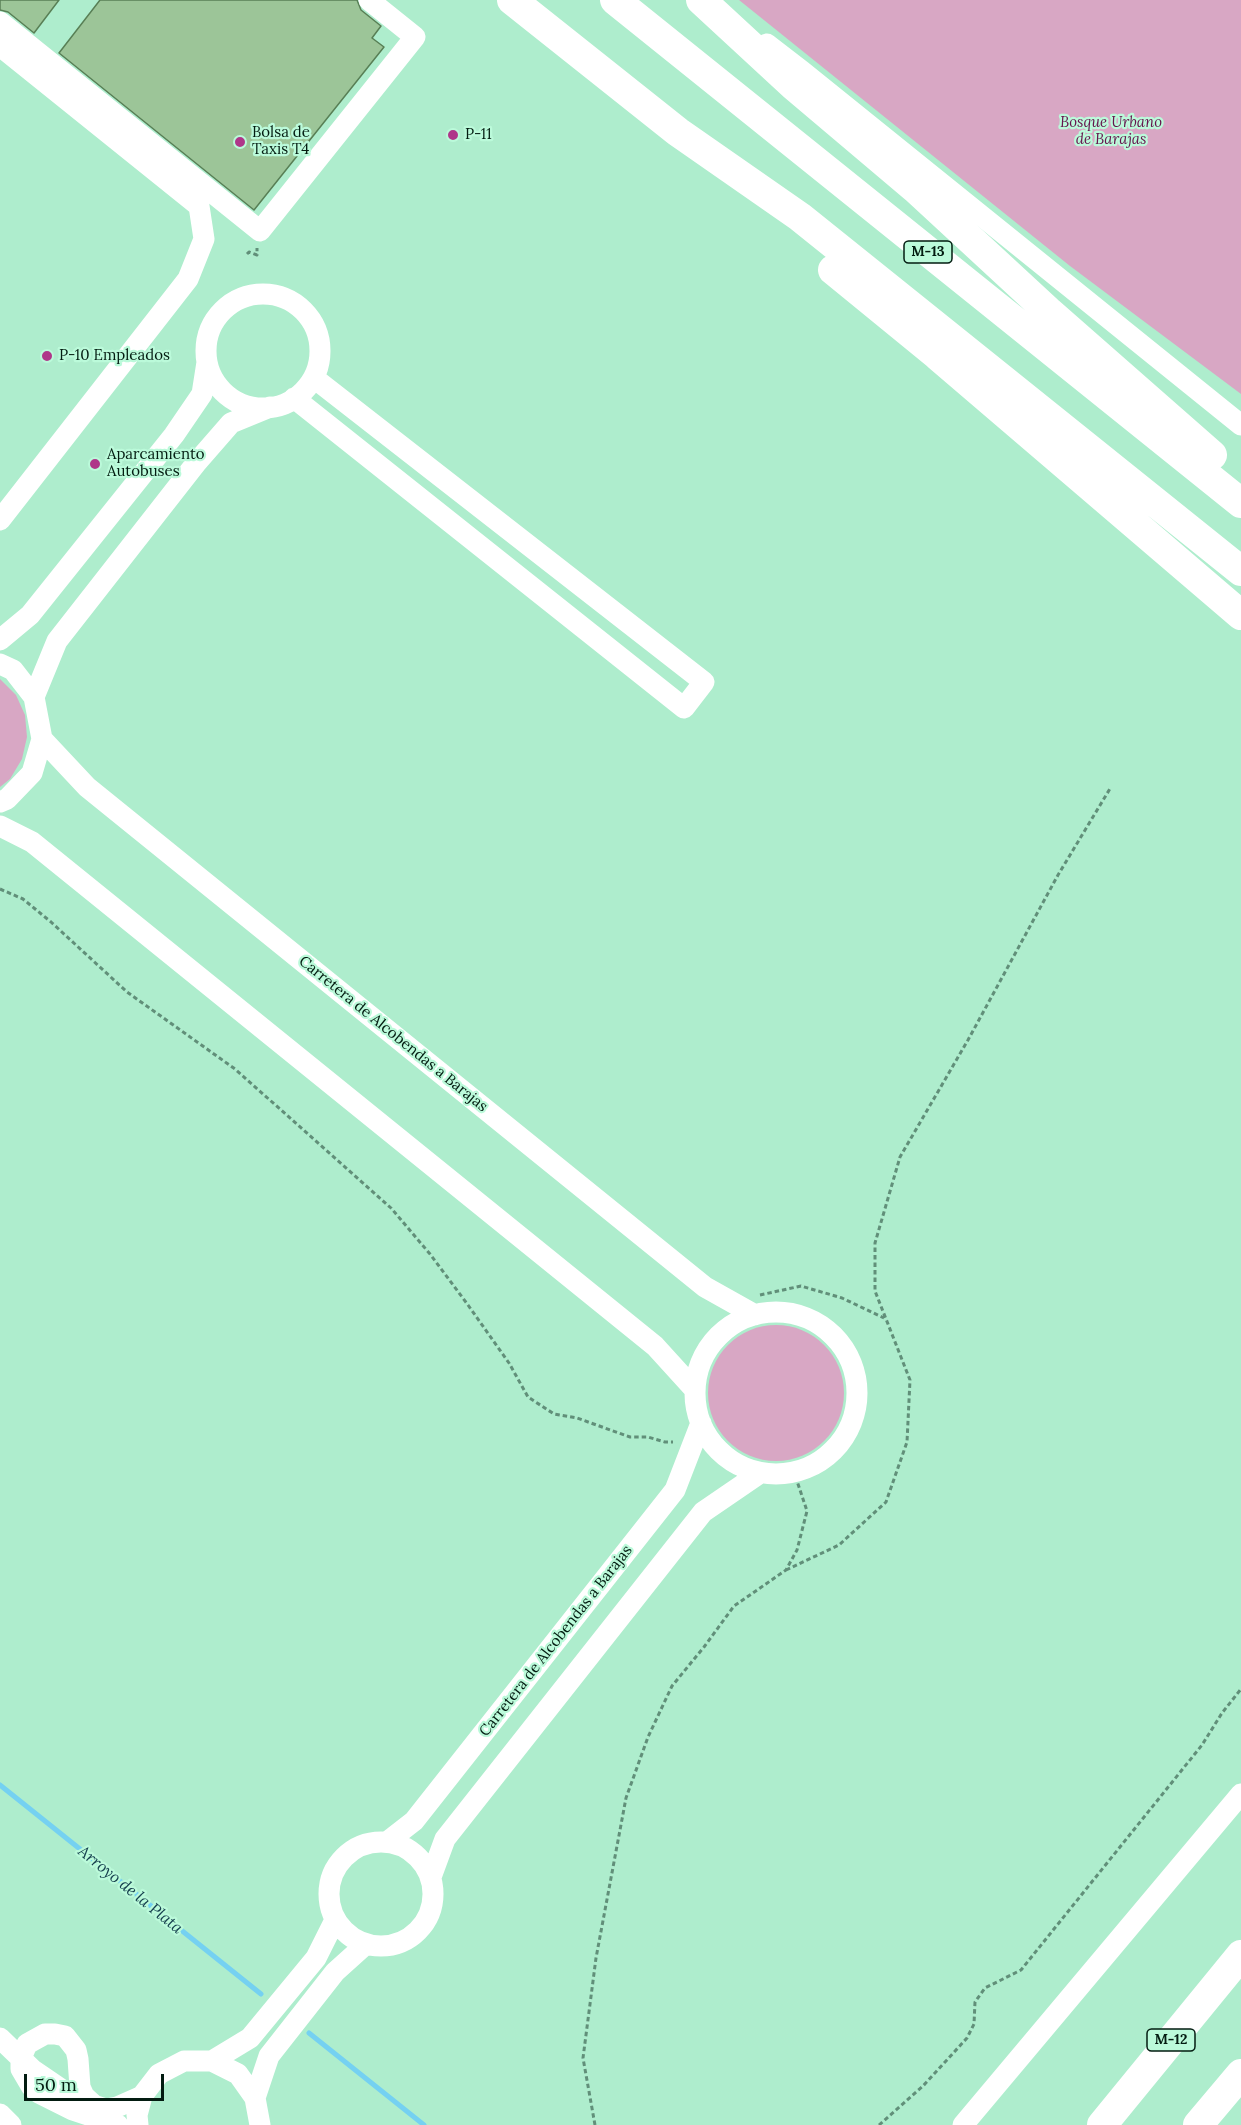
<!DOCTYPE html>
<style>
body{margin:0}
#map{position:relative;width:1241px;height:2125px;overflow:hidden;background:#aeedcd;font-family:Lora,serif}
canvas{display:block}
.scale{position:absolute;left:24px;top:2074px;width:140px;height:27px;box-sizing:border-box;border:3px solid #031c11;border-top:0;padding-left:8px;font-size:18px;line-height:21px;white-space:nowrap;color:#031c11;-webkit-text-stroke:4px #bbfada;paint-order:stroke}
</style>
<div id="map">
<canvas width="1241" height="2125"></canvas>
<div class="scale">50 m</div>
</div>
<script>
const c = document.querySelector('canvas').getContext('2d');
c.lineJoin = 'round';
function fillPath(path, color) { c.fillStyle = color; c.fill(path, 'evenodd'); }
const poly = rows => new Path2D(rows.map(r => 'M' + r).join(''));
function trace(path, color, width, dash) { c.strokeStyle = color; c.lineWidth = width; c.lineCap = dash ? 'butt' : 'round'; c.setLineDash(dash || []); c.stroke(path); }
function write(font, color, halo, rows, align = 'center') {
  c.font = font + ' Lora,serif'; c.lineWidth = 4.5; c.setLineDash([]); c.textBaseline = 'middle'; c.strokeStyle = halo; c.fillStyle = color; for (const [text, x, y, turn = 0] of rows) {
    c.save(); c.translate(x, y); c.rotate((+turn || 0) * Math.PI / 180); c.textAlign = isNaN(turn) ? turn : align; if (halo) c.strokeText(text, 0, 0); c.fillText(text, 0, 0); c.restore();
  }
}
fillPath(poly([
 [739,0,1241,0,1241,394,1070,266],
 [0,679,16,695,25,715,27,737,22,759,10,779,0,787],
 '708 1393a68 68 0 1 1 136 0a68 68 0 1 1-136 0Z'
]), '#d8a7c4');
trace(poly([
 [0,1785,261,1994],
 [309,2033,424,2125]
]), '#75d1f1', 5);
const building = poly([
 [0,0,59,0,34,33,8,12,0,10,0,0],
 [100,0,357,0,361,10,381,26,372,38,384,47,254,210,59,53,100,0]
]);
fillPath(building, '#9cc598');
trace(building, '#587f55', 1.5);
trace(poly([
 [247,254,249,252,257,255,257,248],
 [0,889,23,899,51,922,127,992,235,1069,391,1208,430,1254,468,1305,509,1363,528,1397,554,1414,577,1418,630,1437,648,1437,665,1442,673,1442],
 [760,1295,801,1286,842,1298,884,1318],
 [786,1570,839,1545,886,1502,907,1442,910,1380,875,1291,875,1243,900,1157,968,1040,1058,875,1111,787],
 [595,2125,583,2058,596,1958,626,1798,648,1737,672,1686,704,1647,734,1606,786,1570,797,1550,807,1511,794,1472],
 [879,2125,923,2086,967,2038,974,2024,975,2002,985,1988,1021,1970,1202,1745,1222,1713,1241,1689]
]), '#618f79', 3, [4.5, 3]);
trace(poly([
 [0,22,260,231,415,37,369,0],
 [767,44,802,71,1241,425],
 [0,46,199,206,204,239,188,279,0,520],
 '206 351a57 57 0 1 1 114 0a57 57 0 1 1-114 0Z',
 [294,398,684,708,704,682,314,378],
 [0,640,30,615,174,435,202,394,207,362],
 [0,664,13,670,34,697,42,739,32,773,7,799,0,802],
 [34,697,57,641,197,462,231,423,270,407],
 [42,739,87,787,705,1287,755,1315],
 [0,826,32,842,655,1346,695,1390],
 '695 1393a81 81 0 1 1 162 0a81 81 0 1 1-162 0Z',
 '329 1894a52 52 0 1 1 104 0a52 52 0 1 1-104 0Z',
 [387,1842,414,1821,675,1490,701,1423],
 [431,1877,445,1839,703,1512,760,1473],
 [0,2038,33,2070,77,2100,106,2109,117,2107,142,2096],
 [212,2061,250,2038,316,1958,335,1920],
 [255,2098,269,2056,335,1972,365,1945],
 [96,2107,84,2096,80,2087,78,2059,76,2050,65,2036,55,2034,45,2034,27,2044,21,2058,21,2069,31,2086,39,2093,73,2110,118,2125],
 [0,2114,11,2125],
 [138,2125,137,2115,142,2096,159,2074,184,2061,212,2061,238,2074,255,2098,260,2125],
 [963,2125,1241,1794]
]), '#fff', 21);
trace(poly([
 [512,0,678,132,800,217,1241,571],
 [615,0,1241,503],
 [701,0,793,85,916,189,1048,311,1212,455],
 [833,270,937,355,1241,615],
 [1102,2125,1241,1955],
 [1198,2125,1241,2074]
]), '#fff', 30);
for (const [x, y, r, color] of [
 [453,135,6,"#af3689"],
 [240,142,6,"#af3689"],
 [47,356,6,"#af3689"],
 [95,464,6,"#af3689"]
]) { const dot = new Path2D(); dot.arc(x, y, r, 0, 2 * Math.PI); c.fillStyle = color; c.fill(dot); trace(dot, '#bbfada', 2); }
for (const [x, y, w] of [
 [928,252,48],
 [1171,2040,48]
]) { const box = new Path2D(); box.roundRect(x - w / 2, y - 11, w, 22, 4.5); c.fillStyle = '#bbfada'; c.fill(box); trace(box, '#031c11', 1.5); }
write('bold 14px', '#031c11', null, [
 ["M-13",928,252],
 ["M-12",1171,2040]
]);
write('italic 15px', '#65144d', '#bbfada', [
 ["Bosque Urbano",1111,123],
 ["de Barajas",1111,140]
]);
write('15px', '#031c11', '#bbfada', [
 ["Bolsa de",252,133],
 ["Taxis T4",252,150],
 ["P-11",465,135],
 ["P-10 Empleados",59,356],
 ["Aparcamiento",107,455],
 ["Autobuses",107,472]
], 'left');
write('15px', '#031c11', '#bbfada', [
 ["Carretera de Alcobendas a Barajas",393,1034,39],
 ["Carretera de Alcobendas a Barajas",556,1641,-52]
]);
write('italic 16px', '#17414f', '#bbfada', [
 ["Arroyo de la Plata",130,1890,39]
]);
</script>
